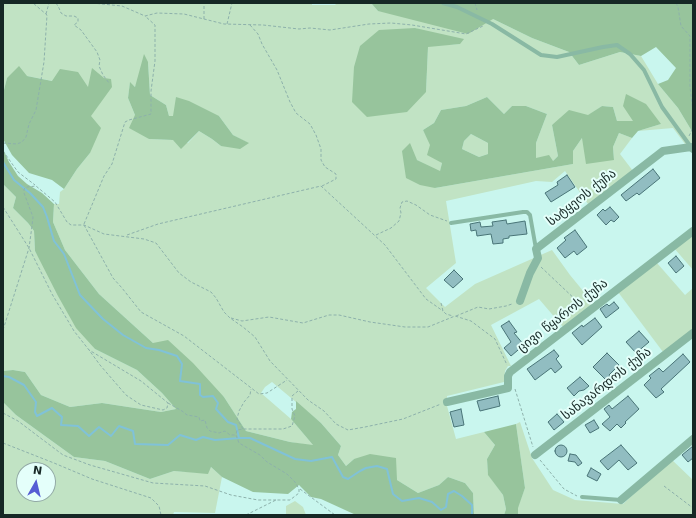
<!DOCTYPE html>
<meta charset="utf-8">
<style>
body{margin:0}
#map{position:relative;width:696px;height:518px;overflow:hidden;background:#c9f6ee;font-family:"DejaVu Sans",sans-serif}
canvas{display:block}
.frame{position:absolute;inset:0;border:4px solid #162825;pointer-events:none}
.north{position:absolute;left:16px;top:462px;width:40px;height:40px;box-sizing:border-box;background:#e4fffa;border:1px solid #92a9a5;border-radius:50%;rotate:8deg;font-size:11px;font-weight:700;line-height:16px;text-align:center;color:#162825}
.north::after{content:'';display:block;margin:auto;width:14px;height:18px;background:#555dd4;clip-path:polygon(50% 0,100% 100%,50% 72%,0 100%)}
</style>
<div id="map">
<canvas width="696" height="518"></canvas>
<div class="frame"></div>
<div class="north">N</div>
</div>
<script>
const c = document.querySelector('canvas').getContext('2d');
c.lineJoin = 'round';
function fillPath(path, color) { c.fillStyle = color; c.fill(path, 'evenodd'); }
const poly = rows => new Path2D(rows.map(r => 'M' + r).join(''));
function trace(path, color, width, dash) { c.strokeStyle = color; c.lineWidth = width; c.lineCap = dash ? 'butt' : 'round'; c.setLineDash(dash || []); c.stroke(path); }
function write(font, color, halo, rows, align = 'center') {
  c.font = font + ' "DejaVu Sans","Noto Sans Georgian",sans-serif'; c.lineWidth = 4; c.setLineDash([]); c.textBaseline = 'middle'; c.strokeStyle = halo; c.fillStyle = color; for (const [text, x, y, turn = 0] of rows) {
    c.save(); c.translate(x, y); c.rotate((+turn || 0) * Math.PI / 180); c.textAlign = isNaN(turn) ? turn : align; if (halo) c.strokeText(text, 0, 0); c.fillText(text, 0, 0); c.restore();
  }
}
fillPath(poly([
 [3,3,312,3,312,5,336,5,334,3,371,3,378,11,493,19,532,38,569,52,579,65,620,52,641,56,658,84,678,108,693,133,693,143,685,144,673,128,638,131,661,124,617,121,613,107,602,106,589,115,552,125,558,156,553,161,536,158,536,143,547,114,526,106,512,106,504,114,487,97,466,106,441,110,434,123,423,130,442,163,440,172,417,160,402,151,435,188,573,164,573,151,582,138,614,160,613,147,619,133,632,138,620,154,633,171,588,204,565,171,552,182,536,181,446,201,456,263,426,288,445,307,475,284,552,250,570,275,593,303,563,327,539,299,491,325,511,366,508,366,505,371,504,382,447,396,447,406,456,439,484,432,495,445,487,459,488,474,503,495,506,509,504,515,474,515,473,493,465,483,448,477,439,485,418,493,397,480,354,459,346,466,338,455,341,446,321,423,272,382,265,387,261,393,291,419,314,446,290,442,246,431,224,397,153,343,99,294,65,250,53,222,54,204,59,204,60,192,64,189,77,169,90,153,90,116,100,103,88,88,27,76,7,78,3,94],
 [415,28,460,44,428,46,426,92],
 [148,62,150,95,166,105,169,116,219,116,233,135,248,143,221,146,212,139,199,131,188,143,173,140,149,139,135,115,128,98,130,83,135,87],
 [471,134,488,143,488,154,479,157,462,149,464,141],
 [3,184,16,197,13,208,28,223,34,231,35,251,95,349,137,370,162,393,176,409,161,412,102,403,70,407,41,395,25,372,13,370,3,371],
 [693,235,693,270,674,248],
 [657,263,685,295,693,288,693,329,663,352,618,292],
 [3,402,16,415,74,457,105,461,150,479,174,471,207,473,211,467,222,477,215,513,174,512,173,515,3,515],
 [24,470,48,470,48,494,24,494],
 [520,422,532,458,553,490,575,500,623,504,671,459,693,480,693,515,518,515,517,509,525,488,516,424],
 [295,501,303,507,306,515,286,515,286,506]
]), '#c1e3c4');
fillPath(poly([
 [371,3,693,3,693,133,678,108,658,84,668,80,676,68,656,47,641,56,620,52,579,65,569,52,532,38,493,19,468,34,378,11],
 [415,28,464,39,460,44,428,47,426,92,407,112,367,117,352,102,354,67,360,46,379,30],
 [144,54,148,62,150,95,166,105,169,116,173,116,176,97,189,101,219,116,233,135,249,143,240,149,221,146,212,139,199,131,181,149,173,140,149,139,129,128,135,115,128,98,130,82,135,87],
 [19,66,27,76,52,81,60,69,78,72,88,87,92,68,104,78,111,79,112,87,91,116,101,128,90,153,77,169,64,189,52,180,29,173,12,155,3,139,3,94,7,78],
 [626,94,646,104,661,124,638,131,632,138,619,133,613,147,614,160,586,164,582,138,573,151,573,164,435,188,420,185,406,178,402,151,410,143,417,160,440,171,442,163,427,155,430,145,423,130,434,123,441,110,466,106,487,97,504,114,512,106,526,106,547,114,536,143,536,158,549,155,553,161,558,156,552,125,569,110,588,115,602,106,613,107,617,121,633,121,623,106],
 [471,134,488,143,488,154,479,157,462,149,464,141],
 [3,149,9,162,18,176,27,184,42,193,54,204,53,222,65,250,99,294,153,343,168,340,193,363,224,397,246,431,290,442,313,445,291,419,292,412,296,409,296,401,321,423,341,446,338,455,346,466,354,459,370,454,396,458,397,480,418,493,439,485,448,477,465,483,473,493,474,515,356,515,321,499,311,497,299,485,288,494,253,492,222,477,211,467,208,474,174,471,150,479,105,461,74,457,16,415,3,402,3,371,13,370,25,372,41,395,70,407,102,403,161,412,176,409,162,393,137,370,95,349,76,328,58,296,35,251,34,231,28,223,13,208,16,197,3,184],
 [516,424,525,488,518,508,518,515,504,515,506,509,503,495,488,475,487,459,495,445,484,432]
]), '#97c49c');
trace(poly([
 [3,162,14,180,30,193,43,207,47,217,54,241,64,254,80,295,103,319,123,335,146,348,159,350,177,356,182,364,180,381,200,384,200,395,203,397,213,396,218,403,216,409,228,422,236,425,239,438,250,438,295,459,311,461,332,457,343,477,348,479,360,471,366,468,377,466,387,469,393,494,402,501,419,498,432,502,441,510,446,507,448,494,454,491,462,496,472,505,472,515],
 [3,376,9,377,24,385,36,402,35,412,37,416,52,408,62,417,61,425,78,426,89,436,99,427,111,436,119,426,133,431,135,444,168,445,180,435,196,440,203,437,215,440,239,438]
]), '#80c2d8', 2);
const building = poly([
 [653,169,660,178,639,195,637,193,626,201,621,195,653,169],
 [567,175,575,187,551,202,545,193,558,185,557,182,567,175],
 [610,207,619,217,614,222,611,220,606,225,597,215,603,209,605,211,610,207],
 [506,220,507,224,525,221,527,234,509,236,509,238,503,239,503,243,493,244,491,234,477,236,476,230,471,231,470,224,480,222,481,227,493,226,492,222,506,220],
 [575,230,587,247,577,255,574,251,565,258,557,248,566,240,564,238,575,230],
 [676,256,684,266,676,273,668,263,676,256],
 [454,270,463,279,453,288,444,280,454,270],
 [614,302,619,308,606,318,600,309,607,304,609,306,614,302],
 [595,318,602,327,582,345,572,333,582,325,583,327,595,318],
 [509,321,517,332,514,333,524,345,511,356,504,348,511,342,501,326,509,321],
 [639,331,649,342,636,353,626,342,639,331],
 [554,350,559,356,556,359,562,367,555,373,551,368,535,380,527,369,554,350],
 [607,353,619,365,609,375,612,379,608,382,593,367,607,353],
 [683,354,690,362,661,389,664,392,656,398,644,385,651,378,649,376,659,368,663,372,683,354],
 [580,377,589,386,584,390,579,391,574,396,567,388,580,377],
 [498,396,500,406,480,411,477,401,498,396],
 [628,396,639,409,625,422,626,423,621,428,617,424,610,431,602,424,610,417,604,409,609,405,612,409,628,396],
 [461,409,464,425,454,427,450,412,461,409],
 [557,414,564,422,554,430,548,422,557,414],
 [594,420,599,428,590,433,585,425,594,420],
 '555 451a6 6 0 1 1 12 0a6 6 0 1 1-12 0Z',
 [621,445,637,463,628,470,619,460,608,470,600,461,621,445],
 [693,446,693,458,688,462,682,455,693,446],
 [570,454,576,455,582,463,578,466,575,462,568,461,570,454],
 [591,468,601,474,597,481,587,476,591,468]
]);
fillPath(building, '#91bdc1');
trace(building, '#497477', 1);
trace(poly([
 [56,3,59,8,61,13,66,16,74,16,78,18,78,22,74,25,81,30,97,52,100,60,99,66,103,75,109,83],
 [92,3,122,6,145,16,157,13,184,14,224,24,263,25,299,29,310,28,330,30,369,24,391,23,412,25,466,34,483,26],
 [475,3,477,10],
 [676,3,678,7,681,26,690,36,690,87,693,112],
 [46,14,49,3],
 [204,19,204,3],
 [227,24,232,3],
 [250,25,258,34,262,44,277,70,290,102,296,113,310,124,316,135,321,149,321,160,325,167,336,174,336,179,322,186],
 [689,136,693,128],
 [3,143,17,144,22,142,26,137,29,124,36,110,44,62,47,15,33,3],
 [3,151,18,172,35,185],
 [3,207,29,248,52,294,74,331,89,350,100,365,126,395,141,405,163,410,167,408,168,403,141,381,89,350],
 [84,224,104,176,112,164,125,122,129,120,151,114,151,91,155,61,155,25,145,16],
 [84,225,113,278,122,288,141,312,184,336,259,394,267,393,287,380],
 [127,235,158,224,321,186,385,245,426,299,443,311],
 [376,235,391,228,399,221,401,213,400,208,402,202,407,201,416,205,430,215,447,221],
 [541,267,579,303],
 [441,303,443,311,446,314,453,316],
 [456,316,478,307,489,309,506,306,512,304],
 [231,318,242,321,269,317,303,323,329,315,339,315,370,322,405,327,428,327,455,316,471,321,495,339,507,365],
 [3,330,29,248,32,226,33,217,24,193,24,189,27,187,36,186,55,202,67,222,71,225,84,225,104,234,144,239,156,243,179,273,191,282,211,292,216,298,224,312,230,318,243,327,255,337,270,361,308,400,324,411,336,424,348,430,365,427,403,419,441,404],
 [515,389,533,447],
 [168,403,182,411,187,415,199,417,200,421,205,420,207,428,210,431,219,433,225,431,230,435,235,435],
 [3,413,18,421,63,455,90,465,153,483,205,486,231,495,258,500,276,500],
 [243,429,237,419,239,411,244,402,250,395,251,389],
 [3,443,54,463,92,479,151,498,159,506,161,515],
 [540,460,564,489,577,496],
 [664,486,693,508],
 [300,489,335,515],
 [246,515,276,500,290,500,299,493,299,489,295,482,287,474,267,462,260,455,239,443,236,435,237,430,243,429,283,429,292,426,295,416,292,409,292,396,298,391]
]), '#8db1ab', 1, [3, 2]);
trace(poly([
 [443,3,457,7,492,24,541,55,557,57,603,47,617,45,630,54,644,70,662,107,691,147],
 [451,223,523,212,527,212,530,215,536,249],
 [582,497,621,500]
]), '#89b9a4', 4);
trace(poly([
 [520,301,530,273,538,258,536,249,663,151,691,147,693,149],
 [447,402,508,388,508,376,510,372,693,231],
 [535,455,693,333],
 [621,500,693,439]
]), '#89b9a4', 8);
write('13px', '#162825', '#e4fffa', [
 ["სატყეოს ქუჩა",582,198,-38],
 ["ცივი წყაროს ქუჩა",563,316,-38],
 ["სანავარდოს ქუჩა",607,384,-38]
]);
</script>
